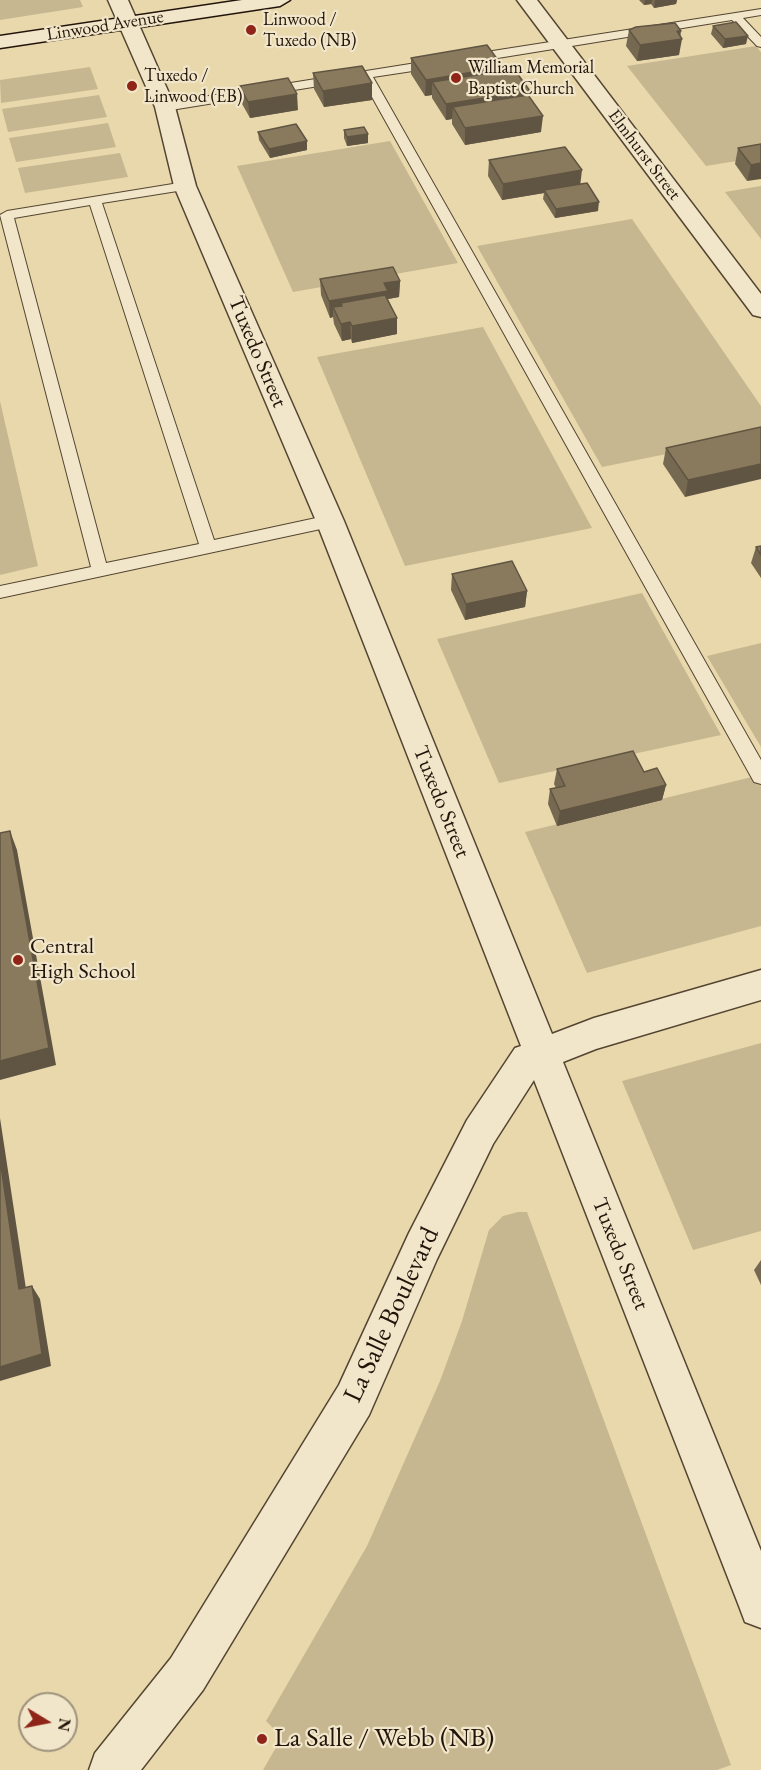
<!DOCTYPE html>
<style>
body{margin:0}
#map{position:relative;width:761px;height:1770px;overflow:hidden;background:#e9d8ac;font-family:"EB Garamond",serif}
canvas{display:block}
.north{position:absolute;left:18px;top:1692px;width:60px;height:60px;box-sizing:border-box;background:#f1e6c9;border:2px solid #9e927d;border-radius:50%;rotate:100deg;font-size:16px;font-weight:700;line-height:24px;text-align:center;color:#22140a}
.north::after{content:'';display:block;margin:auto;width:21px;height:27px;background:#8f2418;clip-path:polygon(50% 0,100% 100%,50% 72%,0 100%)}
</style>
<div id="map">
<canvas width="761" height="1770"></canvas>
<div class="north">N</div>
</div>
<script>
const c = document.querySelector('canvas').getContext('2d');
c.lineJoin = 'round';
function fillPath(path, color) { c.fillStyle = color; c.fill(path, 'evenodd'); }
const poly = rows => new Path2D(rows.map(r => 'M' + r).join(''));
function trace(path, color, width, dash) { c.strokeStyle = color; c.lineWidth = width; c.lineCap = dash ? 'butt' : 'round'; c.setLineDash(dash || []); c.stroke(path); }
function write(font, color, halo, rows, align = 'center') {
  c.font = font + ' "EB Garamond",serif'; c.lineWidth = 4.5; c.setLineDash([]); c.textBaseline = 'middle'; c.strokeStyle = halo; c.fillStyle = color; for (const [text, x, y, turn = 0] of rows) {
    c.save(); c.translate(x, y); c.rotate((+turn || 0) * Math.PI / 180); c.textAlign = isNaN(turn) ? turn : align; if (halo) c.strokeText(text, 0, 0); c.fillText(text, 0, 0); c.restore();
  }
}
fillPath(poly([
 [0,0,80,0,83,7,0,20],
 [756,46,761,52,761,157,706,166,627,66],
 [90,67,98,89,1,103,0,80],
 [99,95,107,117,8,132,2,109],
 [108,123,116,147,16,162,9,138],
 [390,141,458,263,293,292,237,166],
 [120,153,128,177,25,193,18,168],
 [761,186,761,239,725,192],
 [632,219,761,406,761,435,602,467,477,246],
 [483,327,592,528,405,566,317,357],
 [0,401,38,566,0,575],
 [642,593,721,735,499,783,437,639],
 [761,643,761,747,707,656],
 [756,776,761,785,761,926,587,973,525,832],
 [761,1043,761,1231,693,1250,622,1081],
 [518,1212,527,1212,731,1765,717,1770,263,1770,282,1737,266,1721,367,1546,440,1381,462,1321,489,1230,503,1216]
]), '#c7b790');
const lane = poly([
 [761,9,761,15,743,18,761,37,761,47,757,46,732,20,467,63,461,59,467,55,761,9],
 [435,60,439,61,439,67,373,77,761,760,761,784,754,782,362,79,165,111,159,107,165,103,435,60],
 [185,182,191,186,190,189,102,203,214,540,330,515,338,521,330,527,0,598,0,586,91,567,0,215,7,211,185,182],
 [90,205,199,544,106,563,14,218,90,205]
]);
const street = poly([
 [108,0,128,0,175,107,196,186,344,521,552,1034,594,1018,761,970,761,1000,596,1049,563,1062,761,1551,761,1628,745,1622,739,1606,534,1080,493,1144,437,1259,369,1415,203,1690,141,1770,89,1770,95,1753,171,1658,339,1385,409,1233,467,1120,515,1048,521,1046,316,521,174,186,155,107,108,0],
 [517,0,537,0,761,294,761,317,753,315,517,0]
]);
const secondary = poly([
 [242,0,290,0,280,6,0,48,0,36,242,0]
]);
trace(lane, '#544532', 2);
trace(street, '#544532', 3);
trace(secondary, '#22140a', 3);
fillPath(lane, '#f1e6c9');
fillPath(street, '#f1e6c9');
fillPath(secondary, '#f1e6c9');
fillPath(poly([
 [639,0,677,0,676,4,654,8,651,4,644,5],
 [713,26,746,44,723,48,711,34],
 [629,30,680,36,679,55,637,61,626,46],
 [411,58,503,67,503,71,529,97,541,132,465,145,452,124,452,119,446,120,432,98,432,95,425,96,411,74],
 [313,73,372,83,372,100,324,107,314,89],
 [240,86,298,110,250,118,241,102],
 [344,130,368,143,347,146,344,138],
 [258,132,307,141,307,150,270,158,259,140],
 [761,144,747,181,735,164,738,148],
 [489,160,580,185,598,211,555,218,543,199,544,193,502,200,488,176],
 [320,279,400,281,399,297,388,299,397,318,397,334,352,343,351,339,342,341,334,324,333,317,330,318,321,295],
 [761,427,685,497,663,464,666,448],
 [761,546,761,578,751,563,756,547],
 [452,574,527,591,525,607,465,620,451,590],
 [557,769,644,772,666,785,662,800,557,826,548,804,550,789,556,788,554,784],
 [761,1260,761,1285,754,1270]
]), '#766951');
fillPath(poly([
 [645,0,652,0,651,4,644,5],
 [655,0,677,0,676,4,654,8],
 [677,31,681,31,680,39,682,39,679,55,637,61,640,45],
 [748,36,746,44,723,48,725,39],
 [503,67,502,83,432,82,432,95,425,96,426,80],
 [372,83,372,100,324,107,323,91],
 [530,91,528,107,453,107,452,119,446,120,446,104],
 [297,94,298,110,250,118,248,102],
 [543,116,541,132,465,145,465,128],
 [368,134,368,143,347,146,347,137],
 [307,141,307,150,270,158,269,149],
 [761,163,761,179,747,181,751,165],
 [582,170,580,187,544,190,544,193,502,200,503,184],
 [599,202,598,211,555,218,556,209],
 [400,281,399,297,388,299,388,308,342,306,341,303,341,316,333,307,333,317,330,318,329,301,384,283],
 [397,318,397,334,352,343,352,326],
 [350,322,351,339,342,341,341,324],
 [761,464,761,479,685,497,688,480],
 [527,591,525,607,465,620,466,604],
 [666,785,662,800,557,826,560,811],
 [10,831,17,850,56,1065,0,1080,0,1061],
 [0,1118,28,1302,19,1289,0,1159],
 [32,1286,40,1299,51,1366,0,1381,0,1367]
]), '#605542');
const building = poly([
 [736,22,748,36,725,39,713,26,736,22],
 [675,23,681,31,677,31,682,39,640,45,629,30,636,27,675,23],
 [487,45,503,67,426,80,411,58,487,45],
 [362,66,372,83,323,91,313,73,362,66],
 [514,69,530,91,446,104,432,82,514,69],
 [288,78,297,94,248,102,240,86,288,78],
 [528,95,543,116,465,128,453,107,528,95],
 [296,124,307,141,269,149,258,132,296,124],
 [364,127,368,134,347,137,344,130,364,127],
 [761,144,761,163,751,165,738,148,761,144],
 [565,147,582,170,503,184,489,160,565,147],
 [587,183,599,202,556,209,544,190,587,183],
 [393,267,400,281,384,283,388,291,329,301,320,279,393,267],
 [385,295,397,318,352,326,350,322,341,324,333,307,342,306,341,303,385,295],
 [761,427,761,464,688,480,666,448,761,427],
 [761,546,761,555,756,547,761,546],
 [512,561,527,591,466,604,452,574,512,561],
 [633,751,644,772,657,768,666,785,560,811,550,789,565,786,557,769,633,751],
 [10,831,49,1048,0,1061,0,833,10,831],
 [0,1159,19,1289,32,1286,42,1354,0,1367,0,1159]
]);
fillPath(building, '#897a5e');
trace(building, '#605542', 1.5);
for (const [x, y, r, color] of [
 [251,30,6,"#8f2418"],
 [456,78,6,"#8f2418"],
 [132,86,6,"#8f2418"],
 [18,960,6,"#8f2418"],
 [262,1739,6,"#8f2418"]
]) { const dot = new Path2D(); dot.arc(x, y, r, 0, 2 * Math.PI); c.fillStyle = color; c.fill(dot); trace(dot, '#f1e6c9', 2); }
write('18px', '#22140a', '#f1e6c9', [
 ["Linwood /",263,20],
 ["Tuxedo (NB)",263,41],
 ["William Memorial",468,68],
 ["Baptist Church",468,89],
 ["Tuxedo /",144,76],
 ["Linwood (EB)",144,97]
], 'left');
write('18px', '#22140a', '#f1e6c9', [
 ["Linwood Avenue",105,26,-9],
 ["Elmhurst Street",644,155,53]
]);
write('22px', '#22140a', '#f1e6c9', [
 ["Tuxedo Street",257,352,67],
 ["Tuxedo Street",441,802,68],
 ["Tuxedo Street",620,1254,68]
]);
write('22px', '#22140a', '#f1e6c9', [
 ["Central",30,947],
 ["High School",30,972]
], 'left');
write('27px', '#22140a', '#f1e6c9', [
 ["La Salle Boulevard",392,1315,-65]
]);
write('27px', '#22140a', '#f1e6c9', [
 ["La Salle / Webb (NB)",274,1739]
], 'left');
</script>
